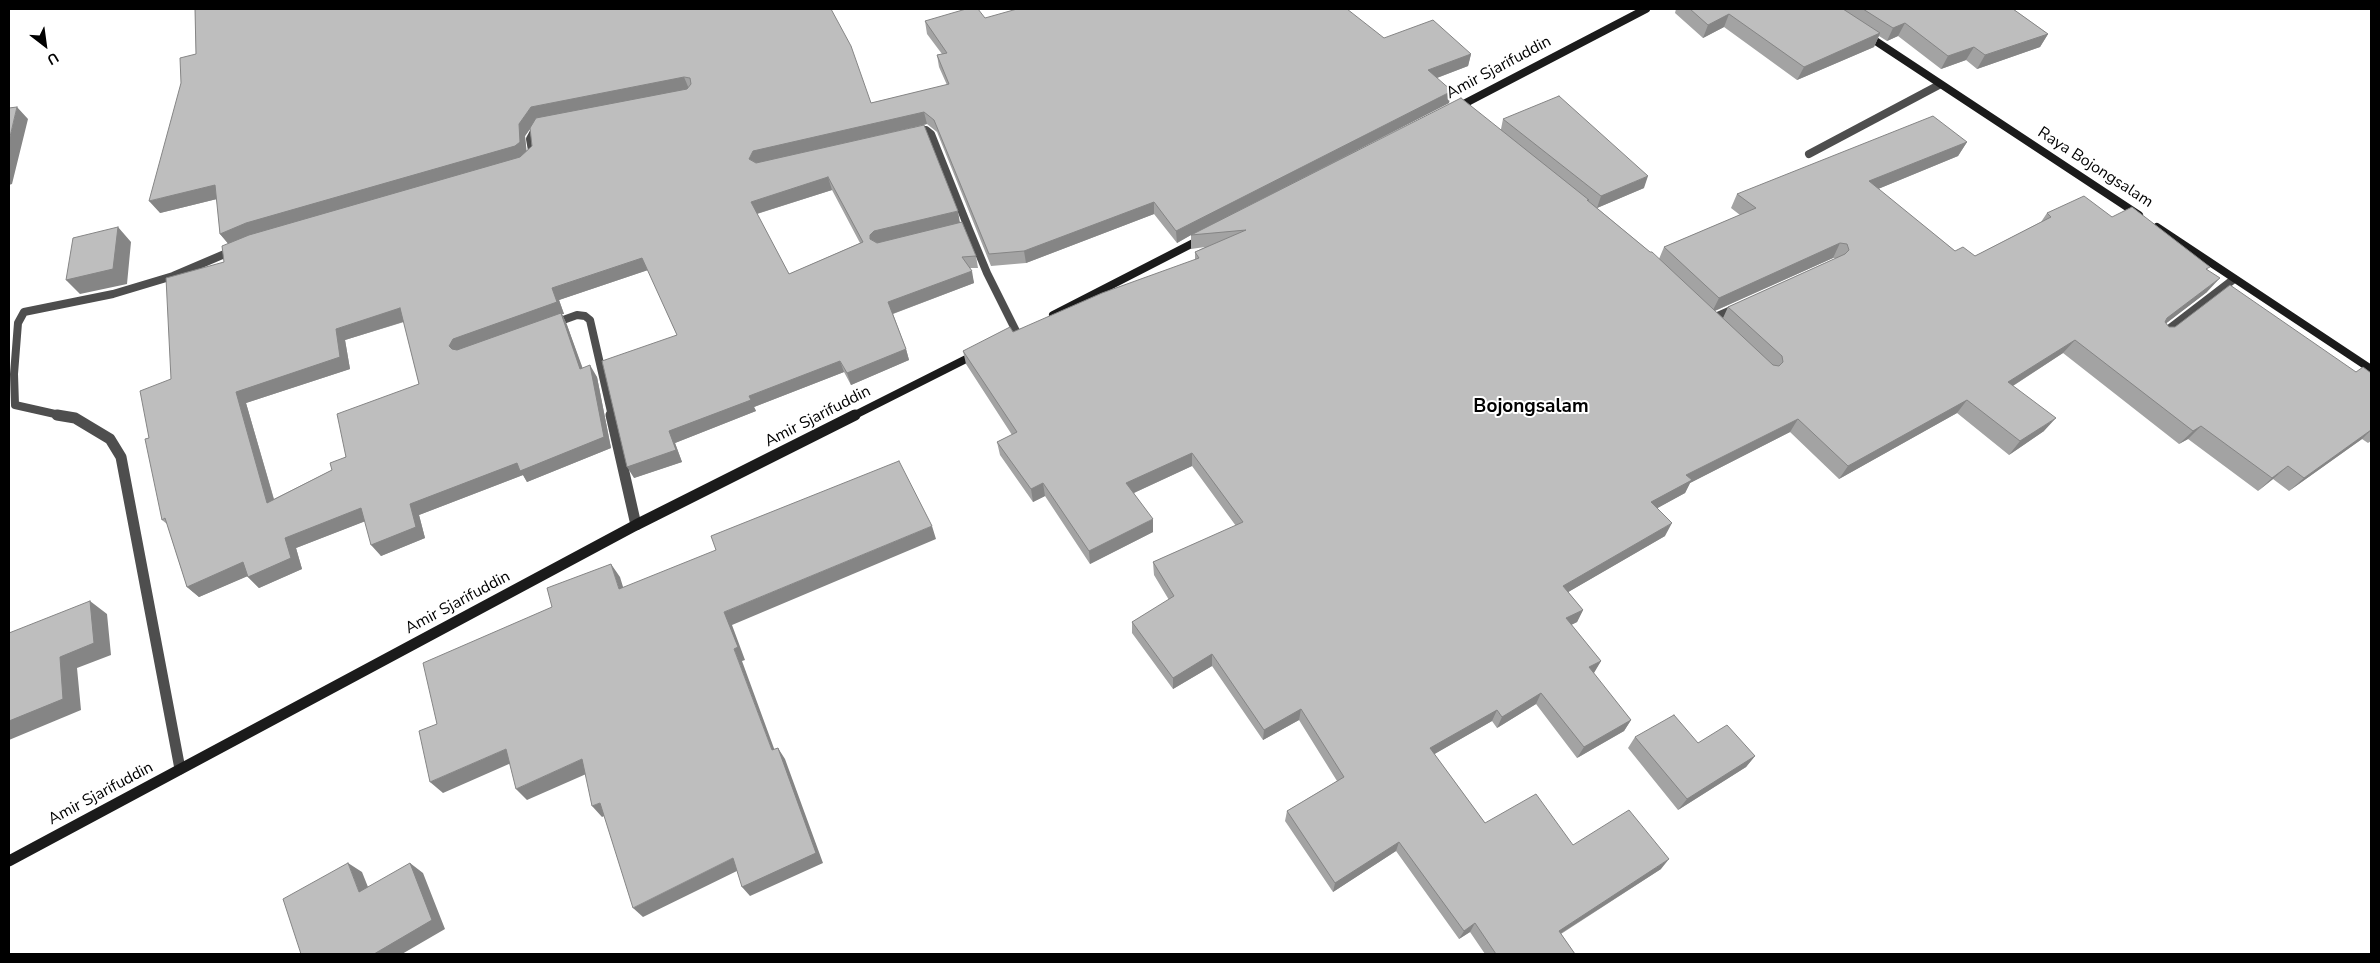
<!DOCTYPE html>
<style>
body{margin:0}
#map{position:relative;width:2380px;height:963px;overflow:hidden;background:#fff;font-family:"Nunito Sans",sans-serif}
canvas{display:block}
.frame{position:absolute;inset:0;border:10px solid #000;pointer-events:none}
.north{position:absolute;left:20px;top:20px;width:50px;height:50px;-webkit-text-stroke:4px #fff;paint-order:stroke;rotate:150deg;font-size:14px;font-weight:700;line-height:20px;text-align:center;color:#000}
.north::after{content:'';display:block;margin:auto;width:18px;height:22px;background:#000;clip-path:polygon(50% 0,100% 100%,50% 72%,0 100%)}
</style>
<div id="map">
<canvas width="2380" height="963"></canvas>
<div class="frame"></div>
<div class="north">U</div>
</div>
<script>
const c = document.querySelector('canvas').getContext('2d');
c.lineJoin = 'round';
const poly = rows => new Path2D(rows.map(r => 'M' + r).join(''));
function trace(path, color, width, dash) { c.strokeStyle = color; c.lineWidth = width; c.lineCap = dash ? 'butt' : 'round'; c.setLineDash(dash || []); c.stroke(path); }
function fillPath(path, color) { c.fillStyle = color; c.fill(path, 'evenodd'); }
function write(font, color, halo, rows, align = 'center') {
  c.font = font + ' "Nunito Sans",sans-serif'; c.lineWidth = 4; c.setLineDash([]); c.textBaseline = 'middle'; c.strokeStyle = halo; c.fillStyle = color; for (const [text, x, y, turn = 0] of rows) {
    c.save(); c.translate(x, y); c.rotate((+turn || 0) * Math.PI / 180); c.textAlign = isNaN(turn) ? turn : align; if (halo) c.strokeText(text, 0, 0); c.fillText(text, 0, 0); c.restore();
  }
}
trace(poly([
 [914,131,926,130,931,134,968,227],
 [1809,154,1939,85],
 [531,158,533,156,530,139,537,126],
 [964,228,968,227,987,273,1017,333],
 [1708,317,1711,319,1738,307],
 [552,324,577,315,585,316,590,320,612,416],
 [2161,335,2234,279],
 [64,416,15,405,14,374,18,323,24,312,113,294,173,276,234,250]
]), '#4e4e4e', 8);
trace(poly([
 [57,415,75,418,110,439,121,457,180,769],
 [611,415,636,525]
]), '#4e4e4e', 11);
trace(poly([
 [1865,34,2139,215],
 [1456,108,1646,9],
 [2157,227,2371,369],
 [1053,315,1203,238],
 [853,416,976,354]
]), '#1b1b1b', 8);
trace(poly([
 [9,861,636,525,855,415]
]), '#1b1b1b', 11);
fillPath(poly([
 [195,9,871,103,947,85,939,67,937,55,942,54,927,34,925,21,985,18,1384,38,1471,54,1468,66,1437,78,1449,103,1356,151,1501,129,1503,119,1644,188,1597,208,1650,252,1659,259,1664,247,1740,215,1731,208,1737,194,1967,142,1958,156,1878,189,1955,251,1975,256,2041,222,2047,213,2112,217,2208,270,2207,292,2166,323,2169,327,2356,372,2371,373,2371,441,2368,443,2362,439,2289,491,2273,479,2258,491,2188,439,2179,444,2063,353,2013,386,2044,431,2009,455,1957,413,1839,479,1790,432,1690,483,1685,493,1657,508,1665,536,1568,592,1583,610,1577,622,1571,625,1601,661,1593,673,1631,720,1624,731,1577,758,1536,704,1497,728,1492,721,1434,754,1485,823,1661,869,1561,934,1575,954,1485,954,1470,932,1459,939,1396,851,1333,892,1285,821,1287,811,1337,781,1299,720,1263,740,1212,666,1173,689,1132,633,1132,622,1169,600,1154,575,1153,562,1236,526,1192,466,1134,493,1153,532,1090,564,1045,496,1033,502,1000,455,997,442,1012,435,966,364,963,351,1013,332,1195,260,1195,252,1205,247,1191,249,1191,235,1177,243,1154,214,1026,263,991,266,937,132,927,124,873,137,960,222,976,256,978,268,970,268,974,283,893,314,906,349,909,360,851,385,844,372,754,407,756,411,675,443,682,462,634,478,677,335,648,270,559,300,564,314,562,314,567,325,582,368,597,377,611,448,527,482,523,475,419,515,425,538,381,556,365,521,296,548,302,569,259,588,247,576,199,597,187,587,167,524,162,520,149,438,171,379,224,262,228,243,220,234,217,199,160,213,196,54],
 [530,129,532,146,526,151,525,136],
 [832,190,860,243,789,274,757,214],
 [1833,258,1837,258,1728,307,1723,318,1715,311],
 [404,322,419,384,332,470,274,499,246,403,350,369,345,340],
 [1676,9,2013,9,2048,34,2040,47,1977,69,1966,60,1941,69,1898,36,1887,41,1879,36,1874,47,1797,80,1724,27,1703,38,1675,13],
 [1635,737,1698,743,1755,756,1746,767,1678,810,1628,748]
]), '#a3a3a3');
fillPath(poly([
 [1729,14,1724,27,1703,38,1708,25],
 [1905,23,1898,36,1887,41,1893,28],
 [1880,33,1874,47,1797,80,1804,67],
 [2048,34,2040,47,1977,69,1985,55],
 [1974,47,1966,60,1941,69,1948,56],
 [1471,54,1468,66,1426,82,1428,70],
 [684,77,689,89,537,119,525,136,527,154,521,159,230,246,220,234,246,223,519,124,531,107],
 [1452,91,1449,103,1193,234,1191,235,1177,243,1176,231],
 [17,107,28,119,12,184,9,185,9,141],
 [924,112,927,124,757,163,749,159,753,151],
 [1967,142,1958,156,1861,196,1869,181],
 [1648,176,1644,188,1597,208,1601,196],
 [828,177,832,190,756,214,751,202],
 [215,185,225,197,160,213,149,201],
 [1154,202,1154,214,1026,263,1024,251],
 [958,211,960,223,878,243,870,239,870,235,874,231],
 [118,227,131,242,127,284,80,294,66,280],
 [1840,243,1833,258,1712,312,1719,298],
 [642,258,648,270,559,300,564,314,562,314,567,325,587,380,457,358,449,346,453,339,552,288],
 [972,271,974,283,892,314,888,302],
 [2220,278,2207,292,2155,332,2167,318],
 [400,308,409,320,345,340,350,369,246,403,278,514,267,503,236,392,336,329],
 [2075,340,2063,353,1997,396,2008,382],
 [906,349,909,360,851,385,847,373],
 [840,361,844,372,754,407,756,411,675,443,682,462,634,478,627,467,669,431,749,396],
 [590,365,597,377,611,448,527,482,523,475,419,515,425,538,381,556,371,545,410,504],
 [1967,400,1957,413,1839,479,1848,466],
 [2056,418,2044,431,2009,455,2020,441],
 [1798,419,1790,432,1690,483,1685,493,1645,515,1651,502,1686,475],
 [2201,426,2188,439,2179,444,2193,431],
 [2371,430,2362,439,2289,491,2304,478],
 [1192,453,1192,466,1127,496,1126,483],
 [2288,466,2273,479,2258,491,2272,478],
 [1043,483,1045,496,1033,502,1031,489],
 [361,508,371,519,296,548,302,569,259,588,248,577,285,538],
 [1153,519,1153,532,1090,564,1089,551],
 [1672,523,1665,536,1558,598,1563,586],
 [932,526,936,539,732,625,745,660,742,661,779,762,772,750,734,649,724,612],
 [243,562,255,573,199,597,187,587],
 [611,564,620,577,628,603,619,589],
 [90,601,107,614,111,655,77,668,81,710,9,740,9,721,60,657],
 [1583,610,1577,622,1561,630,1566,618],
 [1212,654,1212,666,1173,689,1173,678],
 [1601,661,1594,673,1583,679,1589,667],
 [1541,693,1536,704,1497,728,1502,717],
 [1301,709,1299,720,1263,740,1264,730],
 [1497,710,1492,721,1426,759,1430,748],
 [1631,720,1624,731,1577,758,1584,747],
 [778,748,785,759,823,863,750,896,742,887],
 [506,749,518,760,443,793,430,782],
 [1755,756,1746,767,1678,810,1687,799],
 [582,759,593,771,527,800,516,789],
 [600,803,611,813,602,817,592,806],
 [1399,842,1396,851,1333,892,1335,883],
 [733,858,741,869,643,917,633,908],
 [1669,859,1661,869,1552,939,1559,931],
 [348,863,362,872,374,902,359,892],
 [410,863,423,873,445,929,402,954,374,954],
 [1475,923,1470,932,1459,939,1464,931]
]), '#858585');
const building = poly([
 [195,9,831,9,851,46,871,103,949,84,937,55,947,53,925,21,966,9,978,9,985,18,1017,9,1347,9,1384,38,1433,20,1471,54,1428,70,1452,91,1176,231,1154,202,1024,251,989,254,934,120,924,112,753,151,749,159,756,163,924,125,958,211,874,231,870,235,870,239,877,243,962,222,976,256,962,257,972,271,888,302,906,349,847,373,840,361,749,396,751,400,669,431,676,450,627,467,602,361,677,335,642,258,552,288,557,302,453,339,449,346,452,349,457,350,561,313,580,369,590,365,604,437,520,471,517,463,410,504,416,527,371,545,361,508,285,538,291,558,248,577,243,562,187,587,165,518,162,520,145,439,149,438,140,391,171,379,166,278,224,262,222,246,249,235,520,157,532,146,530,128,536,118,687,89,691,84,690,78,684,77,531,107,519,124,520,142,515,146,246,223,220,234,215,185,149,201,181,83,180,58,196,54,195,9],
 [828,177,863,242,789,274,751,202,828,177],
 [400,308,419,384,337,414,346,457,330,463,332,470,267,503,236,392,340,357,336,329,400,308],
 [1690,9,1843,9,1880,33,1804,67,1729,14,1708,25,1690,9],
 [1863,9,2013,9,2048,34,1985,55,1974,47,1948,56,1905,23,1893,28,1863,9],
 [1559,96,1648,176,1601,196,1503,119,1559,96],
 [1461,98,1589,200,1587,200,1650,252,1652,252,1773,365,1779,366,1783,362,1782,356,1728,307,1845,254,1849,250,1847,244,1840,243,1719,298,1664,247,1756,208,1737,194,1933,116,1967,142,1869,181,1955,251,1963,247,1975,256,2051,217,2047,213,2084,196,2112,217,2132,207,2210,267,2206,269,2220,278,2167,318,2165,322,2169,327,2175,327,2230,285,2356,372,2363,367,2371,373,2371,430,2304,478,2288,466,2272,478,2201,426,2193,431,2075,340,2008,382,2056,418,2020,441,1967,400,1848,466,1798,419,1686,475,1692,480,1651,502,1672,523,1563,586,1583,610,1566,618,1601,661,1589,667,1631,720,1584,747,1541,693,1502,717,1497,710,1430,748,1485,823,1536,794,1573,845,1629,810,1669,859,1559,931,1575,954,1496,954,1475,923,1464,931,1399,842,1335,883,1287,811,1344,777,1301,709,1264,730,1212,654,1173,678,1132,622,1174,596,1153,562,1243,522,1192,453,1126,483,1153,519,1089,551,1043,483,1031,489,997,442,1017,432,963,351,1010,327,1013,332,1102,293,1199,258,1195,252,1246,230,1191,235,1461,98],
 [17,107,9,141,9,108,17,107],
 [118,227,113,269,66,280,73,238,118,227],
 [899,461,932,526,724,612,738,647,734,649,772,750,778,748,816,853,742,887,733,858,633,908,600,803,592,806,582,759,516,789,506,749,430,782,419,731,437,724,423,663,552,607,547,588,611,564,619,589,716,550,711,536,899,461],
 [90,601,94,643,60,657,63,699,9,721,9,633,90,601],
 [1674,715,1698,743,1727,725,1755,756,1687,799,1635,737,1674,715],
 [348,863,359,892,410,863,432,920,374,954,301,954,283,899,348,863]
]);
fillPath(building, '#bebebe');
trace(building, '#858585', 1);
write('16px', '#000', '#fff', [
 ["Amir Sjarifuddin",1499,68,-28],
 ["Raya Bojongsalam",2095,168,33],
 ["Amir Sjarifuddin",818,417,-27],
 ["Amir Sjarifuddin",458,603,-28],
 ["Amir Sjarifuddin",101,794,-28]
]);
write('bold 19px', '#000', '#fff', [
 ["Bojongsalam",1531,407]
]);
</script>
